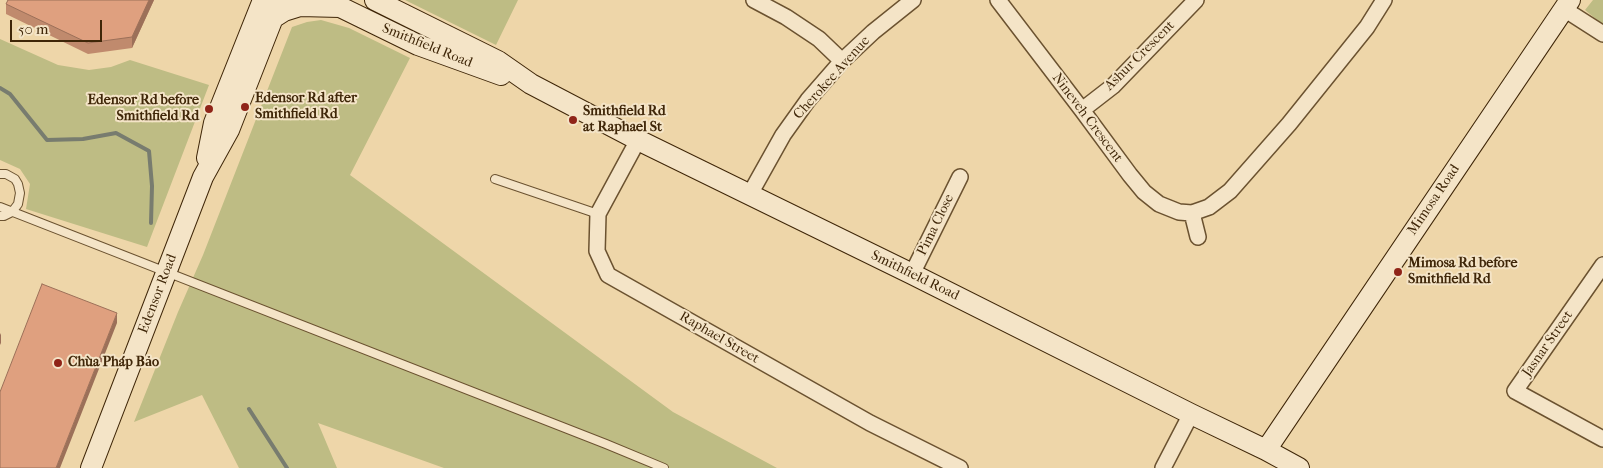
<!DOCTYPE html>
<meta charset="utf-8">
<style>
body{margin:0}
#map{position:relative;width:1603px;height:468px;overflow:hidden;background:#eed6a9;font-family:"IM FELL French Canon",serif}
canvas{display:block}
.scale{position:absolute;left:10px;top:20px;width:92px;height:22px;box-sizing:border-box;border:2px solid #3f2608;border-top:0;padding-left:6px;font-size:15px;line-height:18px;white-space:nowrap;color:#3f2608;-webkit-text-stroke:4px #f4e4c7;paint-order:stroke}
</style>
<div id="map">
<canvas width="1603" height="468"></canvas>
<div class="scale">50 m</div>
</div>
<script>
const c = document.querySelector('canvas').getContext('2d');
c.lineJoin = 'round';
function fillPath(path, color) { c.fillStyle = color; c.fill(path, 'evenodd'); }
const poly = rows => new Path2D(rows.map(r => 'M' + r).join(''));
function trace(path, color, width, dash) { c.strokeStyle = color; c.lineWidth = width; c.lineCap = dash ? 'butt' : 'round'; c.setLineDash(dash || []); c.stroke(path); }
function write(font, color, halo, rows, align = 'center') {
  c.font = font + ' "IM FELL French Canon",serif'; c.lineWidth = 4; c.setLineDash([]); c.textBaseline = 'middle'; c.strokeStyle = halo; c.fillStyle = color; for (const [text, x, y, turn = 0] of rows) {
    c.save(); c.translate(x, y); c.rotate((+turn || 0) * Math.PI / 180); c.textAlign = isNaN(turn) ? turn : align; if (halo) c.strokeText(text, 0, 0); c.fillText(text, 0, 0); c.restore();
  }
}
fillPath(poly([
 [405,0,518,0,496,45],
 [1593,0,1603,0,1603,25,1585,10],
 [321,20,349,28,410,58,350,175,673,412,777,468,444,468,318,423,337,468,239,468,202,395,134,422,178,312,203,255,292,27,307,22],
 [0,39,58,65,89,70,111,67,130,60,209,85,147,247,26,209,30,184,20,169,0,160]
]), '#bebc84');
trace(poly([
 [0,88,10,94,47,140,83,139,116,133,149,151,152,186,151,223],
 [249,409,287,468]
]), '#787c6f', 4);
const service = poly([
 [0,174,6,174,15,179,18,184,20,193,18,204,12,212,4,216,0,216],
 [495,179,598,214],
 [0,207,606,444,664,468]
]);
const minor = poly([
 [754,0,786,17,819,39,842,61],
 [998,0,1082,110,1130,175,1144,192,1159,204,1179,212,1192,213,1209,207,1230,191,1289,124,1367,27,1384,0],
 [1564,9,1603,34],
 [1082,110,1113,86,1196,0],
 [638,140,598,214,597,251,608,275,870,423,960,468],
 [750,194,783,135,808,100,842,61,873,32,913,0],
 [1192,213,1198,237],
 [1603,265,1515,391,1603,439],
 [912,274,960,177],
 [1163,468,1191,414]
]);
const secondary = poly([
 [326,0,418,45,501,75],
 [375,0,498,61,531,84,638,140,912,274,1191,414,1266,450,1299,468],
 [273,18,284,11,300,6,340,7],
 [207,158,214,123,263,0],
 [1266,450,1570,0],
 [91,468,203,177,229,130,280,0]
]);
trace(service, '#6b5230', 10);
trace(minor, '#6b5230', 18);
trace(secondary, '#3f2608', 22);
trace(service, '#f4e4c7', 8);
trace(minor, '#f4e4c7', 15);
trace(secondary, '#f4e4c7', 20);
fillPath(poly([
 [154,0,132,48,88,54,6,14,6,4]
]), '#c08a6d');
fillPath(poly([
 [149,0,154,0,132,48,132,37],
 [117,313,117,323,60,468,56,468],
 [1,333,1,343,0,345,0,335]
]), '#9c7059');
const building = poly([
 [8,0,149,0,132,37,88,43,6,4,8,0],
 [42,284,117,313,56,468,0,468,0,392,42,284]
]);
fillPath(building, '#dfa07f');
trace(building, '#9c7059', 1);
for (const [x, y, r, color] of [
 [245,107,5,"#8f2418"],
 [209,109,5,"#8f2418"],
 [573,120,5,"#8f2418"],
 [1398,272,5,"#8f2418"],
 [58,363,5,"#8f2418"]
]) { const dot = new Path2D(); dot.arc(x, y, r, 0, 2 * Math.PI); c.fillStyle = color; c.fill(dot); trace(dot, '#f4e4c7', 2); }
write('14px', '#3f2608', '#f4e4c7', [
 ["Smithfield Road",427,46,22],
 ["Ashur Crescent",1140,56,-45],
 ["Cherokee Avenue",832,78,-48],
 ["Nineveh Crescent",1087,118,53],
 ["Mimosa Road",1434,200,-56],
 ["Pima Close",936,225,-64],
 ["Smithfield Road",915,276,26],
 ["Edensor Road",158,294,-69],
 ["Raphael Street",719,338,30],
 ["Jasnar Street",1548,344,-55]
]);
write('bold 14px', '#3f2608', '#f4e4c7', [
 ["Edensor Rd after",255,99],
 ["Smithfield Rd",255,115],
 ["Edensor Rd before",199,101,"right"],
 ["Smithfield Rd",199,117,"right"],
 ["Smithfield Rd",583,112],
 ["at Raphael St",583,128],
 ["Mimosa Rd before",1408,264],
 ["Smithfield Rd",1408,280],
 ["Chùa Pháp Bảo",68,363]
], 'left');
</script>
